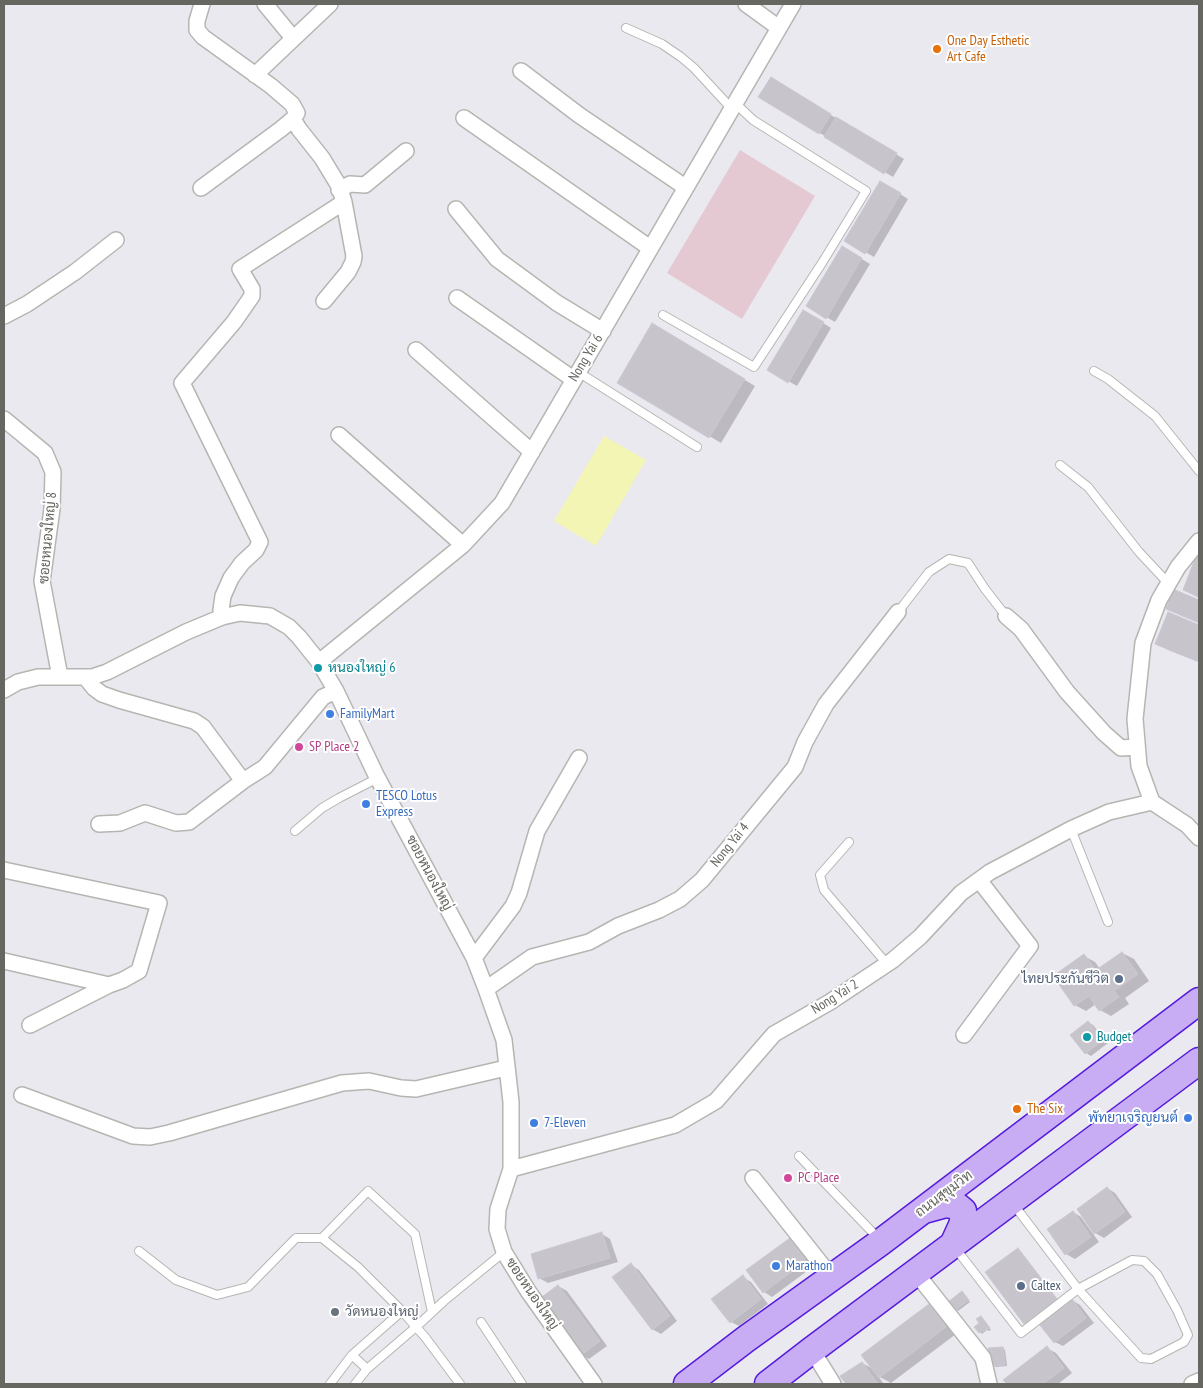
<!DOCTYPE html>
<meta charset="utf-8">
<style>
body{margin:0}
#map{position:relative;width:1203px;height:1388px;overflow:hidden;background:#ebe9f0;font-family:"PT Sans Narrow",sans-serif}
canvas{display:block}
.frame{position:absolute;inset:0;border:5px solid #656760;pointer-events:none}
</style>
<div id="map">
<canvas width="1203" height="1388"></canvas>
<div class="frame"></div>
</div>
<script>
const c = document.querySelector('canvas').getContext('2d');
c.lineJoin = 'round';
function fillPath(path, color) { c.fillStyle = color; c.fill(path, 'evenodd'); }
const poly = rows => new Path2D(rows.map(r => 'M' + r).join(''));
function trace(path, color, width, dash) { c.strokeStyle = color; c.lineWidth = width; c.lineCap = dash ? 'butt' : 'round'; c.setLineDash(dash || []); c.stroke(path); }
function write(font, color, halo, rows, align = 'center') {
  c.font = font + ' "PT Sans Narrow",Sarabun,sans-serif'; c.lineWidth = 4; c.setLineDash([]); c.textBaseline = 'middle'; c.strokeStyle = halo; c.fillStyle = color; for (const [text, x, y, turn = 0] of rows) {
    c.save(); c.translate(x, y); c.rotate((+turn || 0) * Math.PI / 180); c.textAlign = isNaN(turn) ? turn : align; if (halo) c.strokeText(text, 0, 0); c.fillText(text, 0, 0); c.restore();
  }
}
fillPath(poly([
 [740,150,815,196,742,319,667,273]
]), '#e4c9d3');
fillPath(poly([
 [604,436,646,460,596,546,554,521]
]), '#f2f5b3');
fillPath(poly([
 [771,79,904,159,893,177,760,97],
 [881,182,908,199,874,257,846,241],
 [842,247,870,264,835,322,807,306],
 [804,311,831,328,797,386,769,370],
 [653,325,755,386,721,443,619,382],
 [1197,558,1199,559,1199,598,1184,590],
 [1169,613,1199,626,1199,662,1168,650,1157,643],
 [1122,953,1134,959,1149,981,1125,998,1129,1004,1111,1016,1100,1010,1096,1004,1086,1011,1075,1005,1084,956,1095,962,1100,969],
 [1088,1022,1093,1025,1108,1043,1091,1056,1086,1053],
 [1107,1188,1115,1193,1132,1217,1104,1238,1095,1233],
 [1073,1212,1081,1217,1099,1242,1075,1259,1066,1254,1049,1229],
 [602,1234,610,1239,618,1262,548,1283,539,1278],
 [790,1240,798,1244,814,1266,772,1297,764,1292],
 [1018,1249,1059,1301,1027,1324,1025,1323],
 [631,1265,639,1270,677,1321,661,1334,652,1329],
 [743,1277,751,1282,768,1304,739,1326,731,1322],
 [558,1286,567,1291,607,1346,589,1359,581,1355],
 [962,1292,970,1302,958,1311,956,1309],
 [1072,1300,1080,1305,1094,1323,1063,1346,1055,1342],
 [929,1306,940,1312,956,1334,891,1383,878,1376,884,1384,847,1384,842,1377,862,1363,875,1370],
 [981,1317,991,1330,989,1331,987,1330,982,1334,980,1332],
 [1003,1348,1005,1350,1007,1366,996,1367,993,1365],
 [1047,1348,1056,1353,1072,1373,1058,1384,1009,1384,1005,1380]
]), '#0003');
const building = poly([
 [771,77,831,114,819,134,758,97,771,77],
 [836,117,897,153,884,174,824,137,836,117],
 [880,181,901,193,865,254,844,241,880,181],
 [842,246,862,258,826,319,806,306,842,246],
 [803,310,824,322,788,383,767,370,803,310],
 [652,323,745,379,709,438,617,383,652,323],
 [1196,556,1199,557,1199,597,1183,590,1196,556],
 [1173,589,1199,600,1199,623,1166,609,1173,589],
 [1168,612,1199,625,1199,662,1155,644,1168,612],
 [1122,952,1138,974,1114,991,1119,997,1099,1011,1089,996,1074,1006,1053,976,1084,954,1096,970,1122,952],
 [1088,1021,1103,1040,1085,1054,1070,1035,1088,1021],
 [1107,1187,1125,1212,1094,1234,1077,1209,1107,1187],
 [1073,1211,1091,1237,1065,1255,1047,1229,1073,1211],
 [602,1232,610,1258,538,1279,531,1254,602,1232],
 [790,1238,806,1261,763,1293,746,1270,790,1238],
 [1018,1248,1057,1299,1024,1324,985,1272,1018,1248],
 [631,1263,670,1316,652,1330,612,1277,631,1263],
 [743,1275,761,1299,730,1323,711,1299,743,1275],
 [558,1285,600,1341,580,1356,539,1299,558,1285],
 [962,1291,969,1300,955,1310,948,1302,962,1291],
 [1072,1299,1086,1318,1054,1343,1039,1324,1072,1299],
 [929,1304,946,1327,879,1378,861,1355,929,1304],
 [981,1316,990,1328,979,1333,974,1327,979,1323,976,1319,981,1316],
 [1047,1346,1064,1368,1043,1384,1007,1384,1003,1380,1047,1346],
 [1003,1347,1005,1365,992,1366,988,1348,1003,1347],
 [862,1362,878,1384,846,1384,840,1376,862,1362]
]);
fillPath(building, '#c7c5cb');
trace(building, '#cbc7d4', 1);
const service = poly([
 [626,28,662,44,681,57,694,68,731,108],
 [663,315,754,367,822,263,866,191,753,120,735,103],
 [1094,371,1108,379,1155,416,1199,471],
 [578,372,697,447],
 [1060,465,1088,487,1139,552,1168,583],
 [898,612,929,572,949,559,968,563,985,589,1006,616],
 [1071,829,1108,922],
 [295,831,322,808,339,798,378,778],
 [849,842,820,875,824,890,887,964],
 [799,1156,878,1238],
 [322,1238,368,1191,415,1234,432,1312],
 [956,1249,1021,1333,1078,1289,1132,1260,1144,1261,1157,1274,1177,1310,1188,1335,1184,1342,1151,1359,1141,1358,1078,1289,1014,1205],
 [139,1251,176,1280,217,1295,248,1287,296,1238,322,1238,358,1267,402,1311],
 [481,1322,522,1384],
 [330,1384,352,1355],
 [355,1384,367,1369],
 [460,1384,425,1337,416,1327,402,1311,352,1355,367,1369,416,1327,444,1301,504,1252]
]);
const minor = poly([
 [265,4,293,38],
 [746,4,779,28],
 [521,71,579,115,685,187],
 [255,75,330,4],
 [464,118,650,248],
 [201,188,281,129,293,119,297,113,292,104,271,86,203,37,197,30,197,21,202,4],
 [339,190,350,184,365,185,406,151],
 [456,209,497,259,557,303,603,331],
 [457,298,573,379],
 [324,301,348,272,353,262,354,256,344,202],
 [4,316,27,304,75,272,116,240],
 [416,350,532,452],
 [4,419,45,453,53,472,52,509,42,581,60,677],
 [339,435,463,545],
 [1199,541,1178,567,1159,600,1143,643,1135,719,1139,766,1152,802,1187,825,1199,838],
 [1006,616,1021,629,1067,692,1104,733,1121,748,1137,747],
 [222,617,221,610,223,596,231,578,242,563,256,550,260,542,182,383,234,322,252,296,252,289,240,269,344,202,339,186,322,158,299,129,293,119],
 [319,662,463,545,502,503,793,4],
 [86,678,94,688,102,694,119,700,194,721,203,727,243,781],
 [4,690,18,682,38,677,92,677,107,672,186,632,222,617,240,613,270,616,289,627,299,637,319,662,336,691,376,775,474,958,486,989,504,1040,511,1102,511,1169,498,1209,497,1229,504,1252,528,1291,594,1384],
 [99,824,120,823,145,813,176,823,189,822,243,781,265,767,323,697,336,691],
 [4,870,159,903,139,971,123,980,109,985,4,961],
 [474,958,513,906,519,893,537,831,579,758],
 [486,989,532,957,589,942,618,926,659,910,680,899,702,880,795,767,805,742,826,704,898,612],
 [30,1025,109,985],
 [964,1035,1030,946,979,880],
 [22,1095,133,1136,150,1137,169,1133,342,1083,369,1081,401,1088,416,1089,506,1068],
 [511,1169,675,1125,716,1101,774,1034,830,1002,893,960,920,937,961,893,990,872,1071,829,1109,812,1152,802],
 [753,1178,822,1265,830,1279],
 [916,1273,983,1358,989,1384],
 [812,1350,833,1384],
 [1192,1384,1199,1381]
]);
const trunk = poly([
 [924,1210,946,1204,957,1206,963,1211,963,1223,953,1245],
 [687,1384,746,1339,881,1242,1199,1001],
 [768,1384,812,1350,1199,1061]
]);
trace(service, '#b5b6b1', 10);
trace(minor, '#b5b6b1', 18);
trace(trunk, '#561cdc', 29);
trace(service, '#fff', 8);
trace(minor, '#fff', 15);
trace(trunk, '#c8acf4', 26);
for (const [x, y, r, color] of [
 [937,49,5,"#e8710a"],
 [318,668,5,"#0f9aa8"],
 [330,714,5,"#3f7fe0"],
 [299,747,5,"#d1479c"],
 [366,804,5,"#3f7fe0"],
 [1119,979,5,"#5c6f8a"],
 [1087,1037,5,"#0f9aa8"],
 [1017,1109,5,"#e8710a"],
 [1188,1118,5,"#3f7fe0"],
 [534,1123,5,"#3f7fe0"],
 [788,1178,5,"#d1479c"],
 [776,1266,5,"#3f7fe0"],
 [1021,1286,5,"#5c6f8a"],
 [335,1312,5,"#6b7280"]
]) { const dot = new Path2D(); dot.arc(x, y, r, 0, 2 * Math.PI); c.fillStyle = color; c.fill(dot); trace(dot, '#fff', 2); }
write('14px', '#c56008', '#fff', [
 ["One Day Esthetic",947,41],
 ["Art Cafe",947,57],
 ["The Six",1027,1109]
], 'left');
write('14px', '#656760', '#fff', [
 ["Nong Yai 6",586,358,-59],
 ["ซอยหนองใหญ่ 8",48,538,-85],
 ["Nong Yai 4",730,845,-51],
 ["ซอยหนองใหญ่",429,873,62],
 ["Nong Yai 2",835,997,-32],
 ["ถนนสุขุมวิท",944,1194,-37],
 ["ซอยหนองใหญ่",532,1294,56]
]);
write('14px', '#0d838f', '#fff', [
 ["หนองใหญ่ 6",328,668],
 ["Budget",1097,1037]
], 'left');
write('14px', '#366cbe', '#fff', [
 ["FamilyMart",340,714],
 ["TESCO Lotus",376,796],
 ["Express",376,812],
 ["พัทยาเจริญยนต์",1178,1118,"right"],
 ["7-Eleven",544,1123],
 ["Marathon",786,1266]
], 'left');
write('14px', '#b23c85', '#fff', [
 ["SP Place 2",309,747],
 ["PC Place",798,1178]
], 'left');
write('14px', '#4e5e75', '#fff', [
 ["ไทยประกันชีวิต",1109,979],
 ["Caltex",1031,1286,"left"]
], 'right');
write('14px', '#5b616d', '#fff', [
 ["วัดหนองใหญ่",345,1312]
], 'left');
</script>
